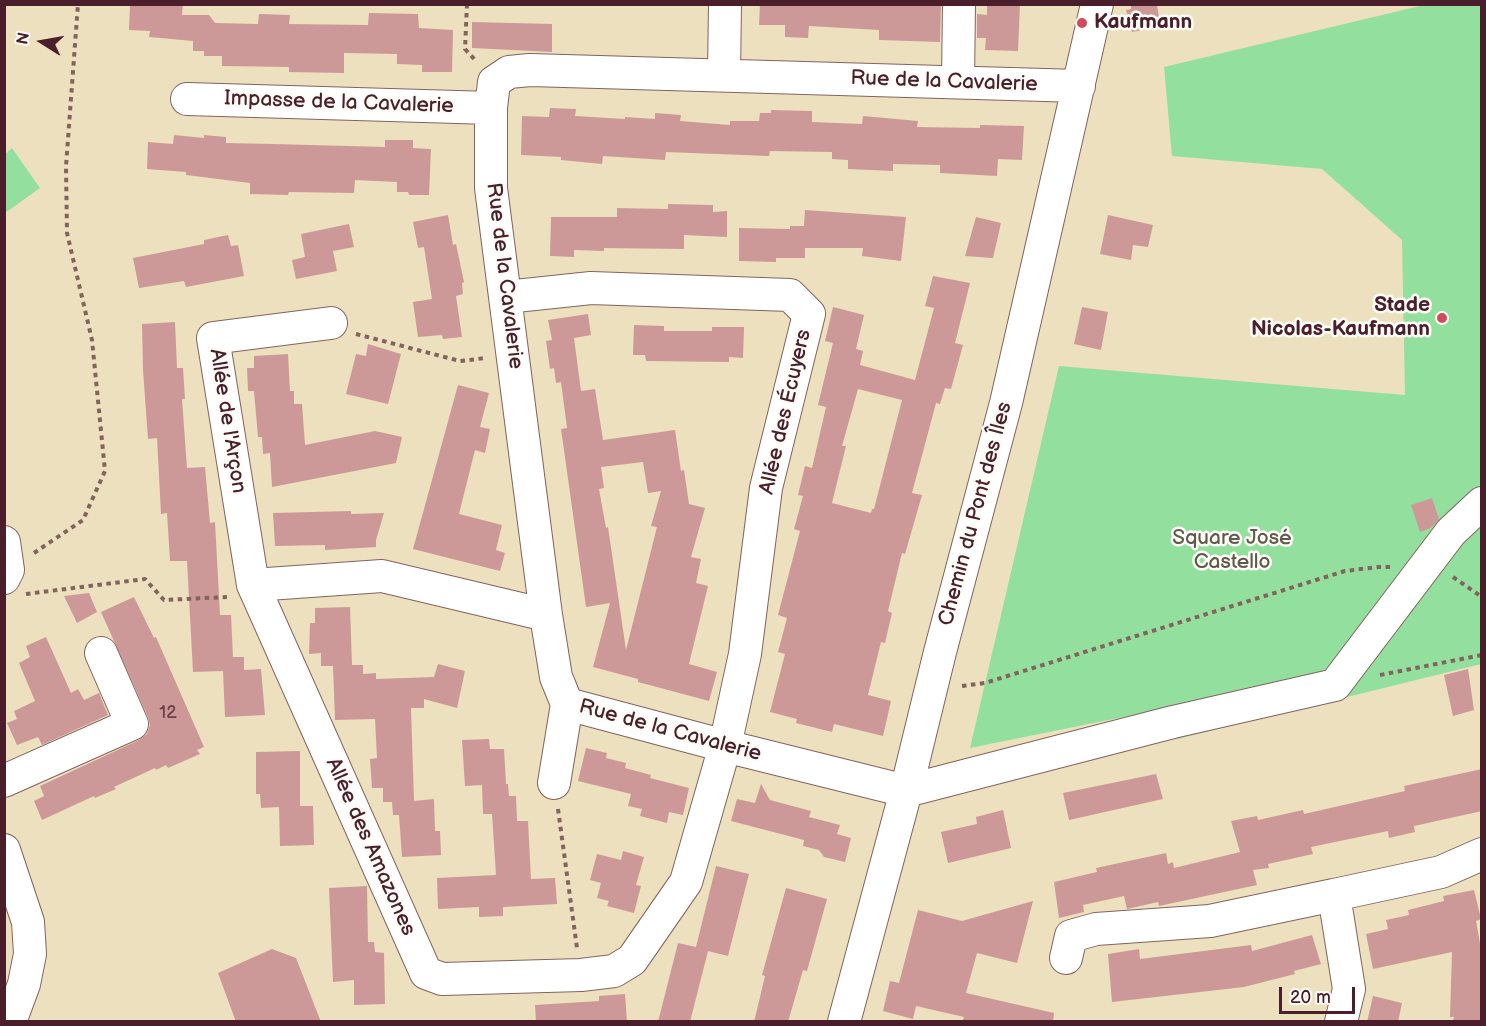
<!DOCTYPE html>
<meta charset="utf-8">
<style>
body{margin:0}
#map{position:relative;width:1486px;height:1026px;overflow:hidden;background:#ede0be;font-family:"Balsamiq Sans",sans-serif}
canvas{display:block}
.frame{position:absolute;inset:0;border:6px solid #4a1f2b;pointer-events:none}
.north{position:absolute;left:12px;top:12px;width:60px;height:60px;-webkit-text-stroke:4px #fdfcf7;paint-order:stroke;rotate:281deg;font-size:16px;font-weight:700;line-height:24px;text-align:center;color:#4a1f2b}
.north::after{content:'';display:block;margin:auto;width:21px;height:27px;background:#4a1f2b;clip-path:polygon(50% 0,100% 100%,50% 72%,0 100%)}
.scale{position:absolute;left:1279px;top:987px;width:76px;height:27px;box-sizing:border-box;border:3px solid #4a1f2b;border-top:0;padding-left:8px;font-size:18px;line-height:21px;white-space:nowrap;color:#4a1f2b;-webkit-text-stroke:4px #fdfcf7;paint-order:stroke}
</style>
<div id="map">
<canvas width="1486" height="1026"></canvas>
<div class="frame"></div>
<div class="north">N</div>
<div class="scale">20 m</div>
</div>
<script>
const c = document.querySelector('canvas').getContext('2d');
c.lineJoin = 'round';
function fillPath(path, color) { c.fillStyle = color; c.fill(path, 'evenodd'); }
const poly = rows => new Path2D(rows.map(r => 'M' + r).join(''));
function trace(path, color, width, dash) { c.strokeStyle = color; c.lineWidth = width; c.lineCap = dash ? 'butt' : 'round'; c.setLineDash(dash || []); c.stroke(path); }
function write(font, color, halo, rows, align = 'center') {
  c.font = font + ' "Balsamiq Sans",sans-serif'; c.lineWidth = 5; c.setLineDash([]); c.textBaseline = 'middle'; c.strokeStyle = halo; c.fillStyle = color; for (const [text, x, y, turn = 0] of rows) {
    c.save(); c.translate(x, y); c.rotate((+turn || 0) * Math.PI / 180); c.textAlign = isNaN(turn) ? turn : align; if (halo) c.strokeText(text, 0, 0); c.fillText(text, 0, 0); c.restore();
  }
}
fillPath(poly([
 [1424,5,1481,5,1481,664,1177,739,1168,708,970,748,1059,366,1405,395,1402,240,1322,169,1172,156,1164,67],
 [12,148,40,188,5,213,5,154]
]), '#93e09e');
fillPath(poly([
 [130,4,183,4,182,15,209,15,215,23,258,24,259,14,290,15,289,24,368,25,369,13,418,14,419,28,453,30,452,72,422,72,422,65,397,64,397,54,344,53,344,73,289,72,289,67,222,66,222,56,204,56,204,51,193,51,193,41,149,37,150,31,129,30],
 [760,4,941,4,940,42,879,40,879,30,809,26,808,38,785,37,785,25,759,25],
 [987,4,1020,4,1018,51,985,50,986,38,977,38,977,14,987,15],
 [1131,4,1157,4,1160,26,1132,32,1126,10,1131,9],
 [472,22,552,24,552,52,472,48],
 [550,108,576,109,575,116,625,119,625,117,655,119,655,113,681,115,680,121,730,125,730,121,759,121,760,113,771,113,771,110,812,111,812,122,862,124,863,116,918,121,917,127,980,128,980,125,1024,126,1022,160,998,159,997,176,940,173,940,165,893,164,893,171,848,169,848,160,832,159,832,152,770,151,769,156,666,152,665,160,603,156,602,164,561,160,561,157,521,155,522,116,549,117],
 [174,135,204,138,204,135,226,137,226,143,273,144,385,147,385,140,413,140,413,148,431,149,429,195,409,195,408,192,397,192,397,182,355,180,354,193,289,192,288,195,250,194,250,183,186,175,186,172,147,169,148,142,173,144],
 [668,204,713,205,713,212,727,211,727,237,684,235,684,249,604,248,604,251,574,250,574,257,550,256,551,217,617,217,617,208,668,209],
 [805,210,906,217,901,261,862,256,863,248,805,248,805,258,776,258,776,262,739,261,739,228,790,229,790,226,804,226],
 [448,215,453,245,456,244,464,282,462,283,463,294,456,296,462,337,443,339,442,335,418,337,413,302,432,299,424,247,418,248,413,222],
 [1108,215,1153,225,1148,247,1133,245,1131,260,1100,254],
 [976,217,1001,223,993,258,965,256],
 [349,224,354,247,333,251,337,271,296,279,292,260,305,257,301,234],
 [228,235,231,246,238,245,244,276,186,287,184,281,139,288,133,258,204,244,204,240],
 [933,276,970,283,955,343,963,345,951,389,945,388,940,404,936,403,912,493,922,495,905,554,902,553,888,611,892,613,885,643,881,642,868,695,891,701,883,736,834,724,832,732,796,723,797,719,770,712,785,654,778,652,787,618,778,615,800,531,794,529,803,496,798,495,805,466,812,468,826,407,818,405,833,343,825,341,833,307,864,315,856,349,863,351,860,365,915,380,934,308,925,306],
 [858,389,902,400,874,509,872,509,871,513,832,503,846,446,842,446],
 [1082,307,1108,312,1101,350,1074,344],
 [588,314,591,335,574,338,581,391,595,389,603,440,675,430,681,471,684,470,689,504,705,508,691,557,701,559,696,583,708,586,689,664,717,672,709,701,638,682,638,679,593,667,610,603,586,607,561,429,567,428,561,382,556,383,554,368,550,369,546,341,552,340,548,320],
 [643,462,648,493,661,491,651,526,657,527,626,650,608,527,606,528,599,489,604,488,601,467],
 [175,322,177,368,183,368,185,399,182,399,187,468,205,467,210,523,215,522,220,615,231,615,233,657,244,657,244,670,261,669,265,715,225,717,223,671,193,672,187,561,170,561,167,513,161,514,157,438,148,439,143,370,142,324],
 [634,325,664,326,664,331,712,331,712,327,744,327,743,358,729,357,729,362,646,361,645,355,633,355],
 [368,344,401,354,388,404,346,394,356,354,366,356],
 [288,354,290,391,294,391,294,404,302,404,305,445,375,431,402,437,396,463,272,487,270,453,263,454,262,437,258,437,254,391,248,391,247,368,254,368,254,356],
 [458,385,489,393,480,427,490,429,485,453,475,450,459,514,502,525,496,550,505,553,500,571,413,549],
 [1432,498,1439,519,1431,528,1420,532,1411,505],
 [351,511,351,514,384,513,376,540,376,547,325,550,325,545,275,546,273,513],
 [89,593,97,612,77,623,64,596],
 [134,597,154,638,156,637,204,747,197,750,200,754,168,768,166,765,156,770,155,768,114,787,116,789,95,798,94,796,42,820,34,801,44,796,40,786,139,740,147,734,150,725,148,717,101,612],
 [350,607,352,665,363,665,363,674,376,673,376,679,434,677,438,664,465,671,457,708,424,699,424,708,411,708,414,801,434,799,435,831,440,831,441,855,402,857,399,815,393,815,392,802,383,802,383,788,372,788,370,759,377,758,375,719,335,720,333,666,321,666,321,653,309,654,310,623,315,623,315,608],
 [46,637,71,693,78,689,84,700,99,693,108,715,42,745,38,737,17,745,7,723,17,719,14,711,35,701,19,663,30,657,26,646],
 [1468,669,1474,710,1453,716,1444,675],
 [489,739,490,749,504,749,506,784,508,784,509,796,516,796,517,821,528,821,531,879,555,878,557,904,503,907,503,916,479,917,479,907,438,909,437,878,496,875,492,814,483,814,482,785,465,786,462,740],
 [586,748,607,753,606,758,626,763,625,768,651,775,650,778,689,788,683,815,669,812,667,823,640,816,642,809,628,806,631,794,578,781],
 [300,751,300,806,313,806,314,845,280,846,279,807,261,808,260,794,256,794,256,752],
 [1482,769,1482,811,1414,826,1415,832,1389,838,1388,831,1311,847,1313,854,1268,864,1269,868,1253,870,1257,885,1159,906,1158,902,1127,909,1124,896,1083,905,1084,912,1059,918,1054,882,1097,872,1096,868,1166,853,1168,864,1173,862,1174,868,1240,852,1231,821,1257,816,1258,820,1303,810,1304,814,1405,791,1404,786],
 [1156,774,1163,799,1069,820,1063,793],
 [761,784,770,800,811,811,809,817,840,825,837,834,851,838,845,862,824,857,819,850,803,846,804,840,731,821,737,799,755,803],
 [1003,810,1011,848,948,863,941,832,977,824,976,817],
 [623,851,644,857,636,885,641,886,634,913,607,906,609,901,597,898,601,883,590,880,597,854,621,860],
 [716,866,749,874,728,956,708,951,690,1022,658,1022,678,943,696,947],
 [367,886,368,942,374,942,375,952,384,953,385,1004,354,1005,354,980,333,982,329,888],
 [786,888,827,899,807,971,803,970,788,1022,754,1022,765,976,762,975],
 [1474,890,1481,919,1476,921,1482,955,1482,1022,1453,1022,1454,1017,1450,1017,1452,952,1373,969,1366,934,1388,929,1386,920,1409,915,1408,910,1444,901,1443,896],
 [1033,901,1017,963,977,953,966,993,1054,1013,1053,1022,962,1022,964,1017,916,1006,913,1019,883,1011,890,981,899,983,918,910,962,921],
 [1312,935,1321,964,1294,971,1295,974,1244,987,1112,1002,1108,954,1139,949,1140,959,1251,945,1252,951],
 [272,949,296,958,321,1022,236,1022,218,973],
 [625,994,627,1022,536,1022,535,1005,599,1001,599,996],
 [1373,996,1402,1003,1398,1022,1367,1022]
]), '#cd9998');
const minor = poly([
 [724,75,725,4],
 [958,82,959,4],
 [1079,86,530,70,509,72,494,82,491,108,491,188,546,615,556,677,567,704,725,746,906,791,1173,722,1335,685,1451,532,1482,503],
 [187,99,491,108],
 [331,323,213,338,253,585,258,596,426,973,442,979,581,975,614,971,632,960,686,882,725,746,745,654,766,488,809,314,790,295,591,288,506,297],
 [4,542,8,570,4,578],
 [253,585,382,576,546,615],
 [4,781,132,724,101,653],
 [554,783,567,704],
 [4,850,28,922,30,954,24,984,10,1022],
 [1066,958,1071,936,1096,929,1210,921,1334,895],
 [844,1022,906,791,940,652,1006,403,1097,4],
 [1341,1022,1349,989,1334,895,1441,872,1482,854]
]);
trace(minor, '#83635e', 34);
trace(poly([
 [467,4,465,49,476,61],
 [356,334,460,361,486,358],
 [34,553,83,520,105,471,92,340,67,233,66,166,78,4],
 [1453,577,1482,597],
 [26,594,145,579,164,600,227,597],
 [1380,675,1482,655],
 [962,686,985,683,1345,571,1378,567,1390,567],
 [558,809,577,948]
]), '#83635e', 4, [4.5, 4.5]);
trace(minor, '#fff', 32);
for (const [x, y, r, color] of [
 [1082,23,6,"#d1495b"],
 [1442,318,6,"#d1495b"]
]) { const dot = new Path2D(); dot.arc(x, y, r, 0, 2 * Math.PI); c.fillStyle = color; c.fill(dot); trace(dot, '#fdfcf7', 2); }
write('18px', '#6b3e46', null, [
 ["12",168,713]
]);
write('bold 21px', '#4a1f2b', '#fdfcf7', [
 ["Kaufmann",1094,23],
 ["Stade",1430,306,"right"],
 ["Nicolas-Kaufmann",1430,330,"right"]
], 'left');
write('21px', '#4a1f2b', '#fdfcf7', [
 ["Rue de la Cavalerie",944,82,2],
 ["Impasse de la Cavalerie",339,103,2],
 ["Rue de la Cavalerie",504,276,83],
 ["Allée des Écuyers",786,412,-77],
 ["Allée de l'Arçon",227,421,81],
 ["Chemin du Pont des Îles",976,514,-75],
 ["Rue de la Cavalerie",670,731,15],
 ["Allée des Amazones",370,847,66]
]);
write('21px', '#60594e', '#fdfcf7', [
 ["Square José",1232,539],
 ["Castello",1232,563]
]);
</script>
